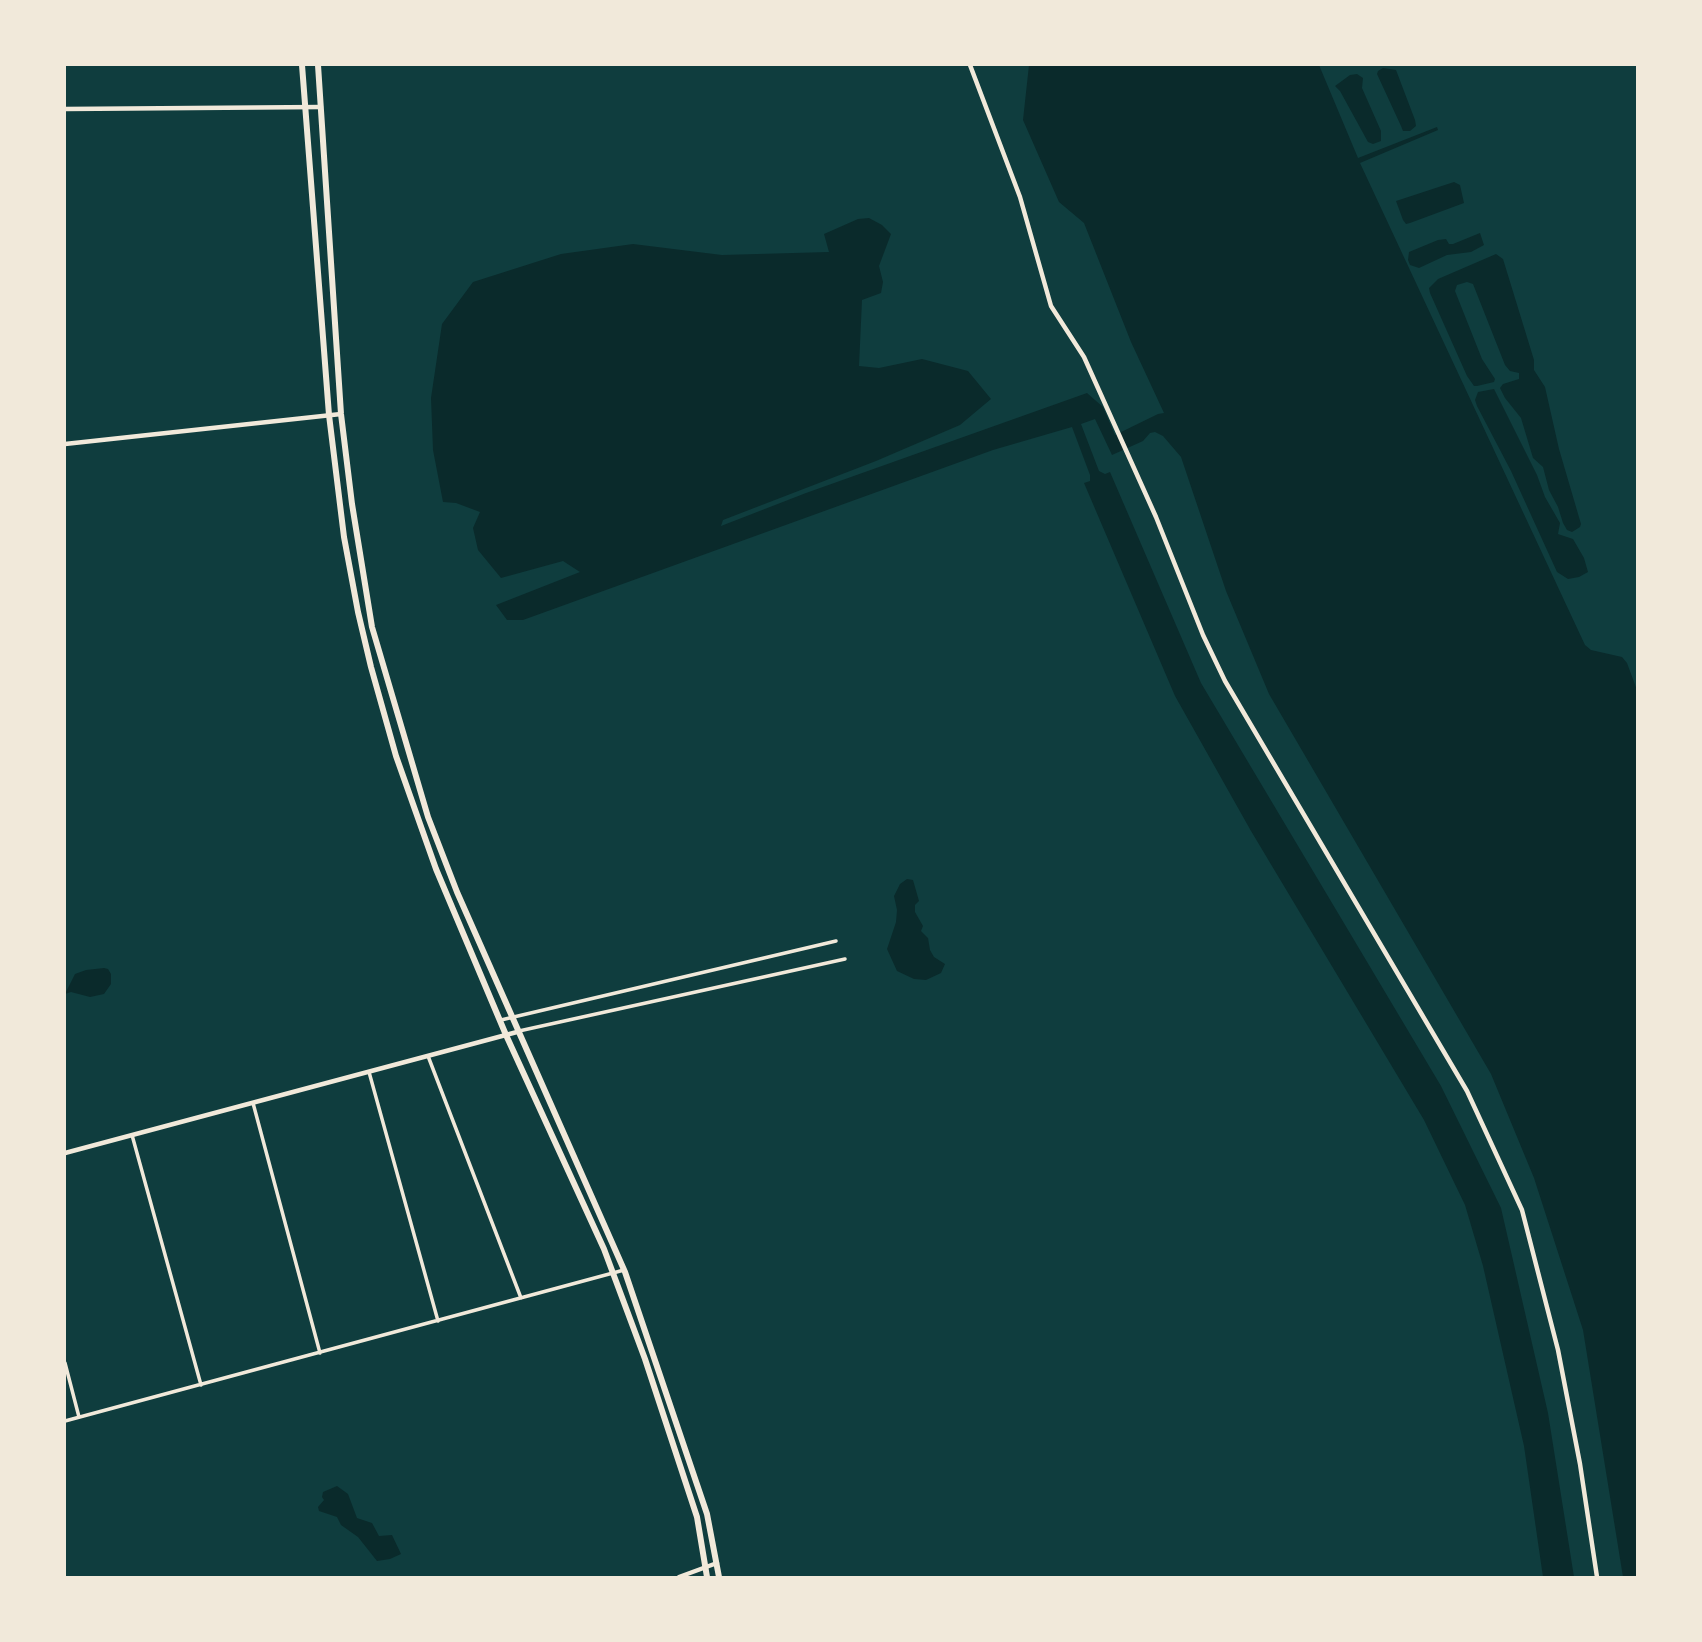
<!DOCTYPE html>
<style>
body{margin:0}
#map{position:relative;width:1702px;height:1642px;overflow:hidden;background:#0f3d3e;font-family:Commissioner,sans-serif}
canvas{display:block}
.frame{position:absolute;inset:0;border:66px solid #f1e9da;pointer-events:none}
</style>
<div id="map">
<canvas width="1702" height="1642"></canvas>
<div class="frame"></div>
</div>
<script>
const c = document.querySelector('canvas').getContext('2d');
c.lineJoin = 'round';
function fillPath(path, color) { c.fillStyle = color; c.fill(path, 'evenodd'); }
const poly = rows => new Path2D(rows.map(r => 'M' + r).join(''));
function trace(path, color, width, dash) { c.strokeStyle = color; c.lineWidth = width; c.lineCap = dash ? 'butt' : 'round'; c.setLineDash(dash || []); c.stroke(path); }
fillPath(poly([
 [1029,65,1319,65,1358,158,1437,127,1438,130,1360,163,1585,645,1591,650,1622,657,1627,663,1637,690,1637,1577,1623,1577,1583,1330,1534,1178,1491,1074,1269,694,1226,591,1181,457,1163,436,1155,432,1150,433,1143,441,1112,455,1095,419,1081,424,1099,471,1105,474,1110,472,1201,683,1441,1086,1501,1208,1548,1413,1574,1577,1543,1577,1524,1446,1483,1266,1465,1205,1424,1120,1251,831,1175,696,1084,483,1090,481,1090,475,1072,427,993,450,523,620,507,620,496,605,580,572,563,561,501,578,478,550,473,528,480,512,456,503,443,502,433,450,431,398,442,324,473,282,561,254,633,244,722,255,829,252,824,234,858,219,869,218,882,225,891,234,879,266,883,282,881,293,862,300,859,366,879,368,922,359,968,371,991,399,960,425,876,461,723,520,721,526,806,493,1087,393,1103,407,1115,435,1158,414,1164,413,1131,342,1084,223,1059,202,1023,120],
 [1383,68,1396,70,1415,120,1416,126,1410,131,1403,131,1401,126,1377,74,1378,71],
 [1357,74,1363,78,1362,88,1381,131,1381,141,1373,144,1368,142,1340,91,1335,86,1350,75],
 [1454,182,1460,185,1464,203,1410,223,1406,224,1403,220,1396,201],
 [1480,233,1484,245,1471,252,1447,255,1419,268,1410,265,1408,260,1409,252,1438,240,1446,239,1449,244,1453,244],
 [1496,254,1503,259,1534,360,1534,370,1545,387,1559,449,1581,524,1580,527,1572,532,1567,530,1563,523,1558,507,1549,490,1543,467,1533,458,1521,418,1505,398,1500,388,1503,384,1519,379,1519,373,1510,371,1505,365,1473,284,1467,282,1457,285,1455,291,1482,359,1495,379,1494,382,1477,386,1474,386,1467,376,1430,293,1429,288,1438,279],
 [1494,389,1537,475,1545,497,1560,523,1558,534,1573,539,1584,558,1588,572,1579,577,1568,579,1557,572,1511,471,1477,406,1475,400,1478,392],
 [907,879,913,880,919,901,915,905,915,912,923,926,921,931,928,938,930,950,934,957,945,964,941,973,926,980,914,979,897,971,887,949,896,922,897,910,894,896,900,884],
 [104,968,108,969,111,974,111,984,104,994,90,997,71,992,65,994,75,974,86,970],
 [337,1486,348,1494,357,1518,372,1523,379,1536,392,1535,401,1554,390,1559,377,1561,358,1537,341,1525,337,1517,319,1511,318,1507,324,1500,322,1497,323,1492]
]), '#0a2a2b');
trace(poly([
 [501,1020,836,941],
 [519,1031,845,959],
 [428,1056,521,1298],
 [369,1072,438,1321],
 [253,1103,320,1353],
 [132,1135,201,1385],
 [65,1363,79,1417],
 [65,1421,624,1270]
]), '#f1e9da', 3.5);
trace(poly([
 [970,65,1020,197,1051,306,1084,357,1156,517,1203,635,1225,681,1467,1091,1522,1210,1558,1350,1580,1464,1597,1577],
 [65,109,321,107],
 [65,444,341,414],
 [65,1153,517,1032],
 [679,1577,717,1563]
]), '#f1e9da', 4.5);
trace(poly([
 [302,65,329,415,344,537,358,612,371,667,396,756,436,869,506,1035,604,1249,645,1359,697,1517,707,1577],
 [318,65,341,414,352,504,372,627,428,817,457,892,625,1272,707,1514,719,1577]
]), '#f1e9da', 6);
</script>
